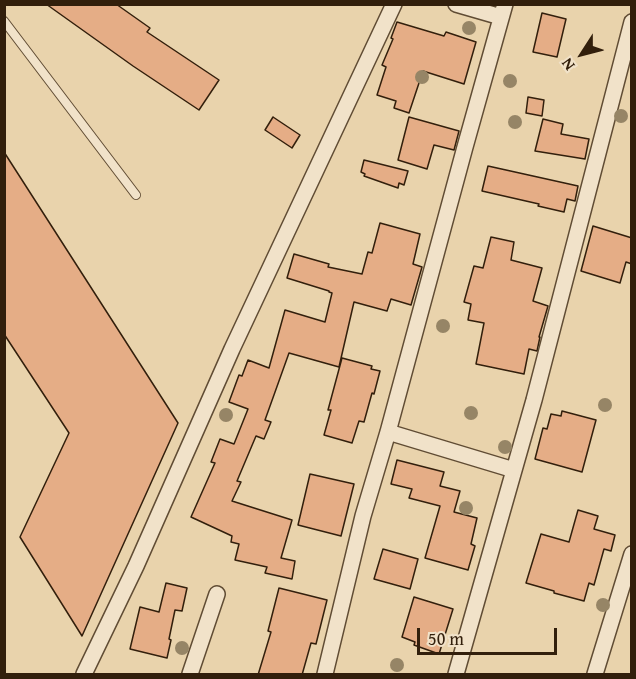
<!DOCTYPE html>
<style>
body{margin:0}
#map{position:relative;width:636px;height:679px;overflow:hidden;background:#e9d3ac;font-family:"Gentium Book Plus",serif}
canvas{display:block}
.frame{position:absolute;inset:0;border:6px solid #321f0c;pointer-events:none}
.north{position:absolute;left:552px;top:24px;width:60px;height:60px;-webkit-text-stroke:4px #f1e2c9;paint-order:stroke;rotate:234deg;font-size:16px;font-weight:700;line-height:24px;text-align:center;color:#321f0c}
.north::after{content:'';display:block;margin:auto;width:21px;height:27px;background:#321f0c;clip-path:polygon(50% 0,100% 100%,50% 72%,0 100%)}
.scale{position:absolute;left:417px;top:628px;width:140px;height:27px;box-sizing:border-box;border:3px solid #321f0c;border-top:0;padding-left:8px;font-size:18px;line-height:21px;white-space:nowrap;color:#321f0c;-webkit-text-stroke:4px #f1e2c9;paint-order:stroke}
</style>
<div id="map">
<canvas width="636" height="679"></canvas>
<div class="frame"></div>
<div class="north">N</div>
<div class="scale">50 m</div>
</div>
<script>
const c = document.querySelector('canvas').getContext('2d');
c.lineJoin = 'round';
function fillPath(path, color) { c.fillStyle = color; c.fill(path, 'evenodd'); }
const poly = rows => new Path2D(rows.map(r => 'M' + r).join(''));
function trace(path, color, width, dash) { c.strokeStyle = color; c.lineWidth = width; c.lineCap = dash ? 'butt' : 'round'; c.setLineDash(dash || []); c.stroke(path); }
const building = poly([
 [46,4,116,4,150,28,147,32,219,80,199,110,133,66,46,4],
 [542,13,566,19,557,57,533,52,542,13],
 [397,22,444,36,446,32,476,42,464,84,423,71,409,113,394,108,396,101,377,95,386,67,382,65,393,39,391,38,397,22],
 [528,97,544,100,542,116,526,113,528,97],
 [273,117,300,135,292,148,265,130,273,117],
 [409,117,459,131,454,150,434,145,427,169,398,160,409,117],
 [543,119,563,124,561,134,589,139,585,159,535,151,543,119],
 [4,152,178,423,82,636,20,537,69,433,4,334,4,152],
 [364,160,408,171,404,185,399,183,398,188,364,176,365,174,361,172,364,160],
 [488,166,578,186,575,201,567,199,564,212,538,206,539,204,482,191,488,166],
 [380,223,420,234,413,264,422,267,411,305,391,299,387,311,354,302,339,367,289,353,265,420,271,422,264,439,256,436,237,481,241,482,232,501,292,520,281,558,295,561,292,579,265,573,267,567,235,560,239,544,231,542,232,536,191,517,215,463,211,462,220,439,234,444,248,409,229,402,239,375,242,376,248,360,269,368,285,310,325,322,332,293,329,292,329,291,287,278,294,254,329,264,328,267,362,274,368,252,372,253,380,223],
 [593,226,632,238,632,264,626,262,620,283,581,271,593,226],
 [491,237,514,242,511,260,542,268,533,301,548,306,539,337,540,337,537,351,529,349,524,374,476,364,484,323,468,320,471,304,464,302,474,266,483,268,491,237],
 [342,358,372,366,371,369,380,371,374,394,372,393,364,422,359,421,352,443,324,435,331,410,328,410,342,358],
 [562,411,596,420,582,472,535,459,543,428,547,429,551,414,561,416,562,411],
 [397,460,444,472,440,486,460,491,454,512,477,518,471,544,475,546,468,570,425,558,440,506,409,498,412,489,391,484,397,460],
 [310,474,354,484,341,536,298,525,310,474],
 [578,510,598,516,594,529,615,535,611,551,604,549,594,585,589,583,584,601,554,593,554,591,526,583,541,534,569,542,578,510],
 [383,549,418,559,410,589,374,579,383,549],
 [166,583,187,588,182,611,175,610,169,639,171,640,167,658,130,649,140,607,159,612,166,583],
 [279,588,327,600,316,644,311,643,302,675,258,675,271,632,268,631,279,588],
 [414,597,453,609,439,654,414,645,415,642,402,637,414,597]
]);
fillPath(building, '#e5ad86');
trace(building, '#321f0c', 1.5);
const service = poly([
 [4,21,136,195]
]);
const minor = poly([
 [456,4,501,17],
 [388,432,514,470],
 [84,674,136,566,232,349,394,4],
 [190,674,217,594],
 [325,674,363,516,388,432,465,147,505,4],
 [456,674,534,400,632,22],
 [595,674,632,554]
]);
trace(service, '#604c34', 10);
trace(minor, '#604c34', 18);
trace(service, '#f1e2c9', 8);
trace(minor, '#f1e2c9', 15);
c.fillStyle = '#968566';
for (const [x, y] of [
 [469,28],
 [422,77],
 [510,81],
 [621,116],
 [515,122],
 [443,326],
 [605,405],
 [471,413],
 [226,415],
 [505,447],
 [466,508],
 [603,605],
 [182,648],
 [397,665]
]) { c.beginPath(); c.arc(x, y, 7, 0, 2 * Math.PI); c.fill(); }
</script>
